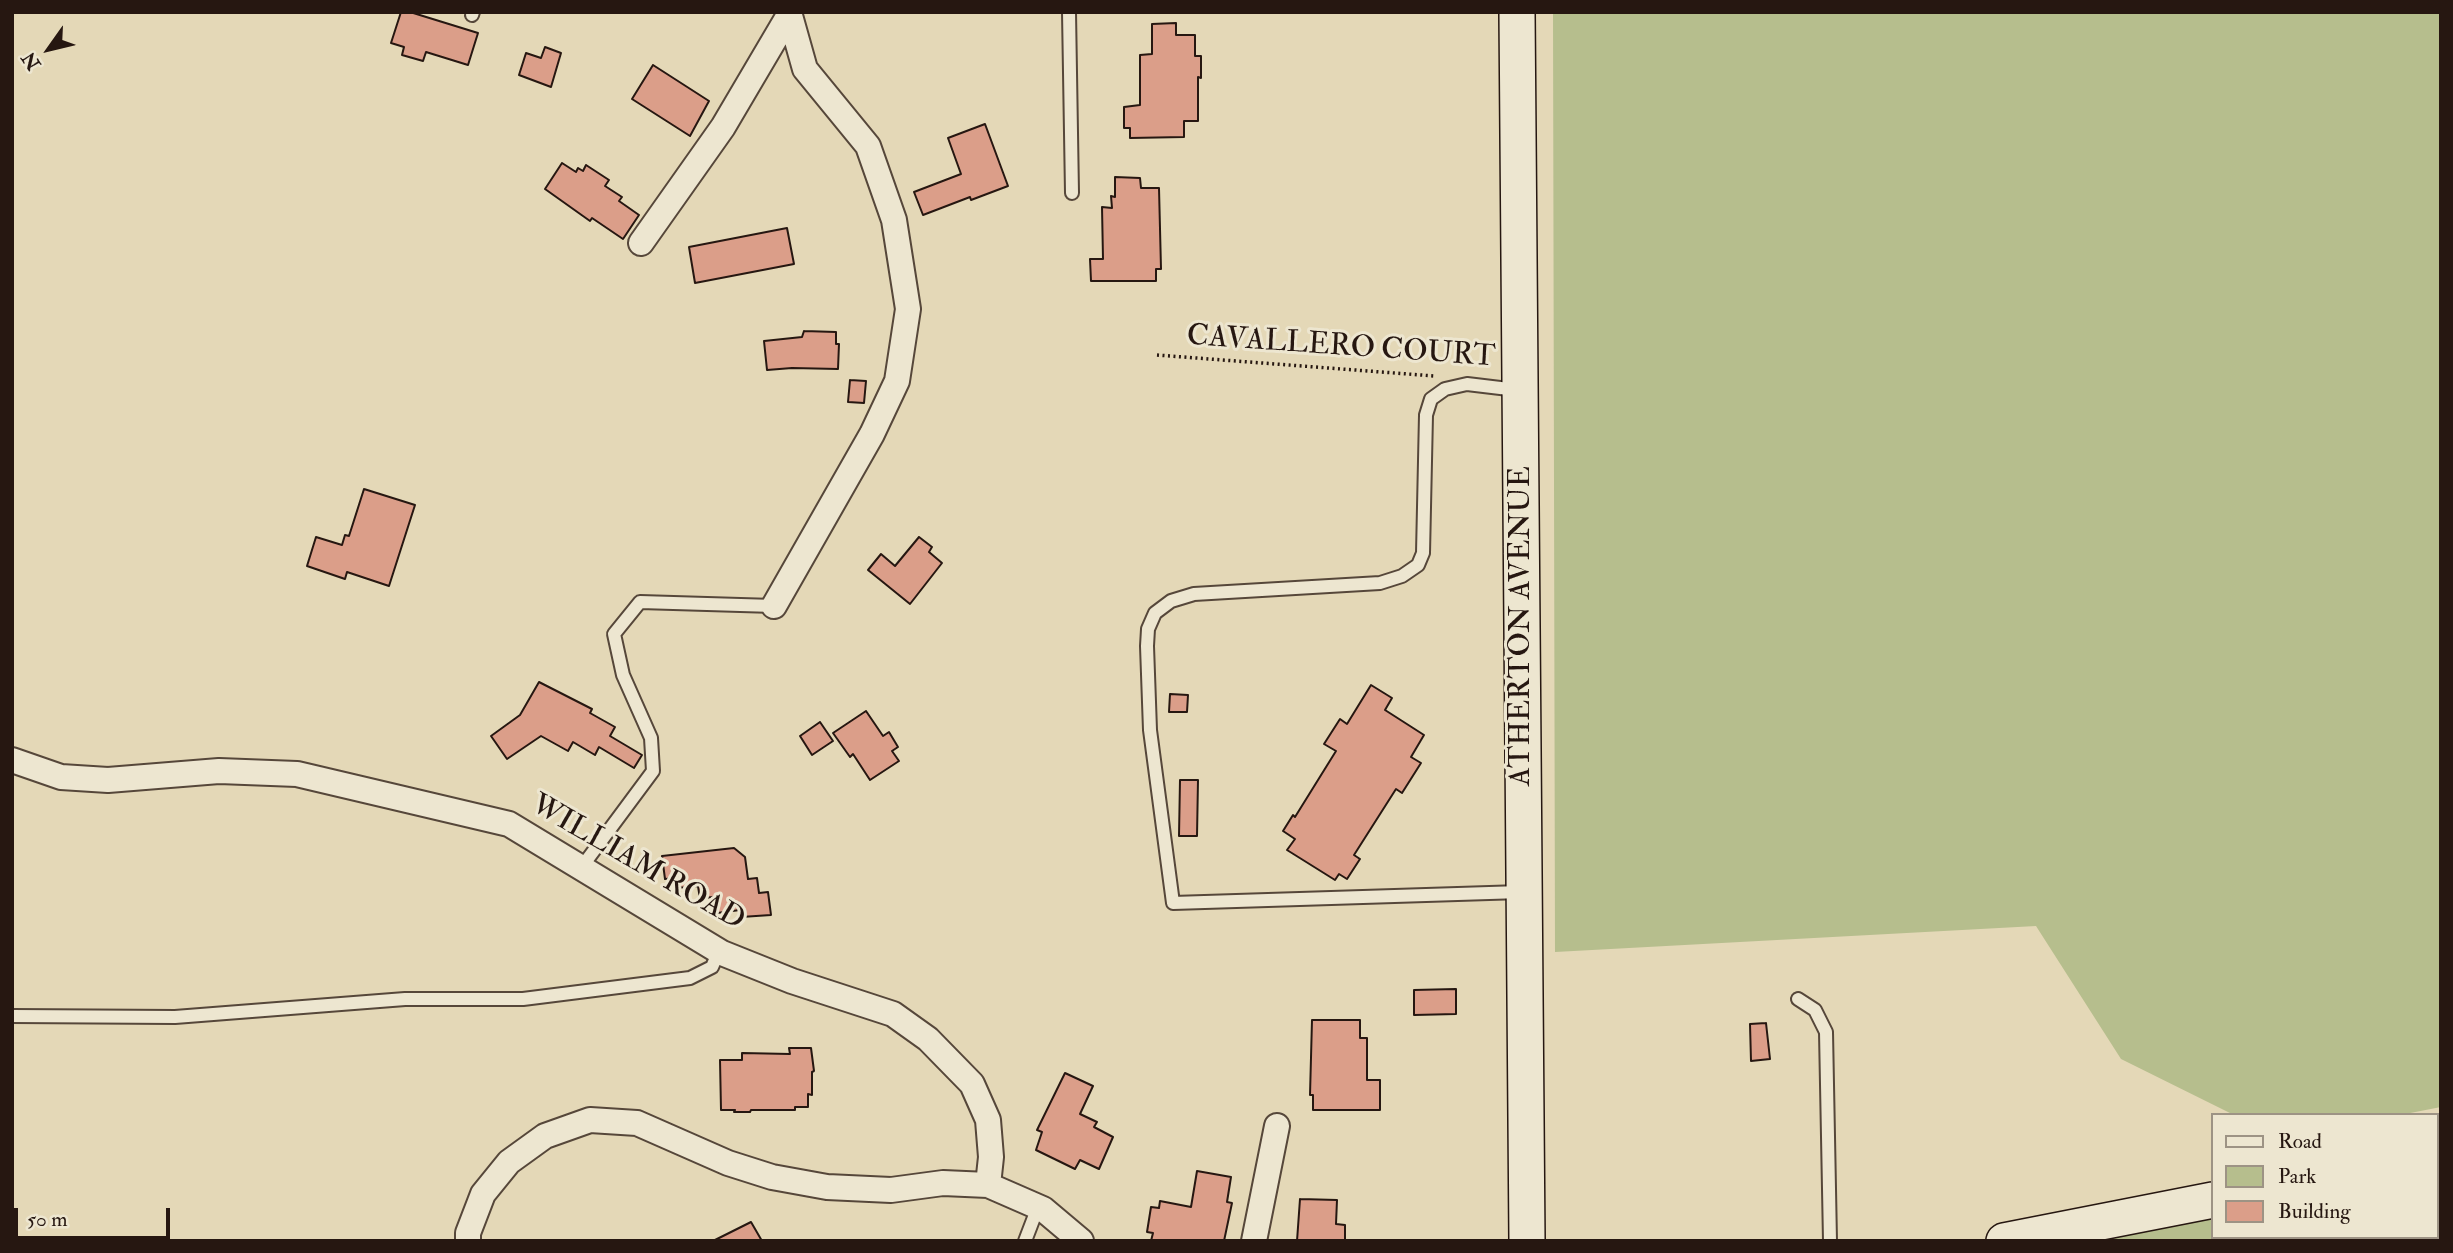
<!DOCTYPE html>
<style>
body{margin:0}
#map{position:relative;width:2453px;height:1253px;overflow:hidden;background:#e4d8b7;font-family:"IM FELL Double Pica",serif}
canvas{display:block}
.frame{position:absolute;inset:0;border:14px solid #261711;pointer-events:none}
.legend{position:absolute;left:2211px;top:1113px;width:228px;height:126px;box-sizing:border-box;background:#ede6d0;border:2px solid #9d9384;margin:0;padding:9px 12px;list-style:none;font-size:21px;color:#261711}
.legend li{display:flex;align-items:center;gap:14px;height:35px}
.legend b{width:35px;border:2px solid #9d9384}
.north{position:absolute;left:14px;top:14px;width:70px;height:70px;-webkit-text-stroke:5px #ede6d0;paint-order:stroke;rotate:236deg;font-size:19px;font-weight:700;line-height:28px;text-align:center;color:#261711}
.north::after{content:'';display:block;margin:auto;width:24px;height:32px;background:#261711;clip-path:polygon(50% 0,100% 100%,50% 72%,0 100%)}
.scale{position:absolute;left:14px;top:1208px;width:156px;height:32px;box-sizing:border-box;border:4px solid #261711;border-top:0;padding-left:9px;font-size:21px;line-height:24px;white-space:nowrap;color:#261711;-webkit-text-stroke:5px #ede6d0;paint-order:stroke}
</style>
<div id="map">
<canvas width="2453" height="1253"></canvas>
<div class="frame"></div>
<ul class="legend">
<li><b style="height:9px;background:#ede6d0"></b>Road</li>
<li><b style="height:19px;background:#b6be8d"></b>Park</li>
<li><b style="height:19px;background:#db9e89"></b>Building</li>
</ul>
<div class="north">N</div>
<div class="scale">50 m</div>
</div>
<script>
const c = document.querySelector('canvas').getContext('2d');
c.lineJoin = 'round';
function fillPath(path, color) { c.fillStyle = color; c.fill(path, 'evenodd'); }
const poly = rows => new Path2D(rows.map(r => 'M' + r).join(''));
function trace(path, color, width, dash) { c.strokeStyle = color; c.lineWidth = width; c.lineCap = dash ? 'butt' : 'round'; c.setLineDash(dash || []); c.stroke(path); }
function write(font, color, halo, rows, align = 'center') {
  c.font = font + ' "IM FELL Double Pica",serif'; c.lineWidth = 6; c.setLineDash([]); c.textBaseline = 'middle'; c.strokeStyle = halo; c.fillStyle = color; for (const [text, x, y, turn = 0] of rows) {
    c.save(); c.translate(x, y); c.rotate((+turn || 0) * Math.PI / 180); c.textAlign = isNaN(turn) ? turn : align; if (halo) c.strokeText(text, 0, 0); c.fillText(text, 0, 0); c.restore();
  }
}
fillPath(poly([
 [1553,12,2441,12,2441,1107,2400,1115,2234,1115,2121,1059,2036,926,1555,952],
 [2437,1157,2441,1157,2441,1241,2004,1241,2213,1200,2213,1237,2437,1237]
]), '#b6be8d');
const building = poly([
 [401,12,410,12,478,33,468,65,426,52,423,61,402,55,404,47,391,43,401,12],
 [1176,23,1176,35,1195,35,1195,56,1201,56,1201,78,1198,77,1198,121,1184,121,1184,137,1130,138,1130,128,1124,128,1124,107,1140,105,1140,55,1152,54,1152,24,1176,23],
 [545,47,561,53,551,87,519,75,526,53,541,58,545,47],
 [653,65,709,101,690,136,632,99,653,65],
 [985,124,1008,186,971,200,970,197,923,215,914,192,961,174,948,138,985,124],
 [562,163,576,172,578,168,583,171,586,165,609,180,605,186,622,197,619,201,639,215,623,239,592,218,590,221,545,189,562,163],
 [1115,177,1140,178,1141,188,1159,188,1161,269,1156,269,1156,281,1091,281,1090,259,1103,259,1102,207,1112,208,1111,196,1115,197,1115,177],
 [787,228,794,264,695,283,689,247,787,228],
 [804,331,836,332,836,344,839,344,838,369,792,368,767,370,764,341,802,337,804,331],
 [850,380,866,381,864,403,848,402,850,380],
 [364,489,415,505,389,586,347,572,345,579,307,566,316,537,342,545,345,535,349,536,364,489],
 [919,537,932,547,929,552,942,563,910,604,868,570,881,554,895,566,919,537],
 [539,682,592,709,590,713,615,727,610,736,642,755,634,768,599,747,595,755,573,742,568,751,541,736,507,759,491,736,520,715,539,682],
 [1371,685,1392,698,1385,710,1424,735,1411,757,1421,763,1402,793,1396,789,1354,855,1360,859,1347,879,1339,874,1335,880,1287,850,1295,839,1283,831,1293,815,1295,817,1336,751,1324,744,1340,719,1347,724,1371,685],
 [1170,694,1188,695,1187,712,1169,712,1170,694],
 [866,711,883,736,889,732,898,747,892,751,899,761,870,780,853,754,850,757,833,733,866,711],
 [820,722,833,741,812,755,800,736,820,722],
 [1180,780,1198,780,1197,836,1179,836,1180,780],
 [734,848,745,857,748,879,757,878,759,893,768,892,771,915,741,917,740,910,717,913,712,897,700,899,698,886,677,888,676,878,665,879,662,856,734,848],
 [1456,989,1456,1014,1414,1015,1414,990,1456,989],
 [1312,1020,1360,1020,1360,1038,1367,1038,1367,1080,1380,1080,1380,1110,1313,1110,1313,1095,1310,1095,1312,1020],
 [1766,1023,1770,1059,1751,1061,1750,1024,1766,1023],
 [789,1048,811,1048,814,1071,812,1072,812,1095,808,1094,808,1107,795,1107,795,1110,751,1110,750,1112,734,1112,735,1110,721,1110,720,1060,742,1060,742,1053,790,1054,789,1048],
 [1065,1073,1093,1086,1080,1114,1097,1122,1094,1127,1113,1137,1099,1169,1080,1160,1075,1169,1036,1150,1042,1132,1037,1130,1065,1073],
 [1197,1171,1231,1177,1227,1202,1232,1203,1224,1241,1151,1241,1153,1233,1147,1232,1151,1207,1159,1208,1160,1201,1191,1207,1197,1171],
 [1300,1199,1337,1200,1336,1224,1345,1225,1345,1241,1297,1241,1300,1199],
 [751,1222,762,1241,713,1241,751,1222]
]);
fillPath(building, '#db9e89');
trace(building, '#261711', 2);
const lane = poly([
 [1069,12,1072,193],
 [472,15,473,12],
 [1517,390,1467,384,1445,389,1431,399,1426,415,1423,553,1418,565,1402,576,1380,583,1194,594,1171,601,1155,613,1148,629,1147,646,1150,730,1173,903,1521,892],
 [581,868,653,771,651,738,623,675,614,634,640,602,774,606],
 [1798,999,1815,1010,1826,1032,1830,1241],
 [12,1016,175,1017,405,999,523,999,690,978,712,967,719,951],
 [1025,1241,1038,1207]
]);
const street = poly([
 [641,243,723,127,789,15],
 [774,606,872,434,897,381,908,309,894,220,868,146,805,69,789,12],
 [12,760,61,777,108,780,219,771,297,774,509,824,722,953,792,981,893,1014,928,1039,972,1084,988,1120,991,1157,988,1185],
 [468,1241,468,1233,483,1194,509,1162,545,1136,590,1120,637,1123,728,1163,772,1177,827,1187,891,1190,943,1183,988,1185,1043,1209,1081,1241],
 [1254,1241,1277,1126]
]);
const secondary = poly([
 [1517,12,1527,1241],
 [2437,1157,2441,1157],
 [2004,1241,2213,1200]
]);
trace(lane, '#56473a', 16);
trace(street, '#56473a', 28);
trace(secondary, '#261711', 38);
trace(poly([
 [1157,355,1434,376]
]), '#261711', 3.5, [2, 3.5]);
trace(lane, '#ede6d0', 12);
trace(street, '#ede6d0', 24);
trace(secondary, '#ede6d0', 35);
write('30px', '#261711', '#ede6d0', [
 ["CAVALLERO COURT",1341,348,4],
 ["ATHERTON AVENUE",1523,626,-90],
 ["WILLIAM ROAD",637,864,30]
]);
</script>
